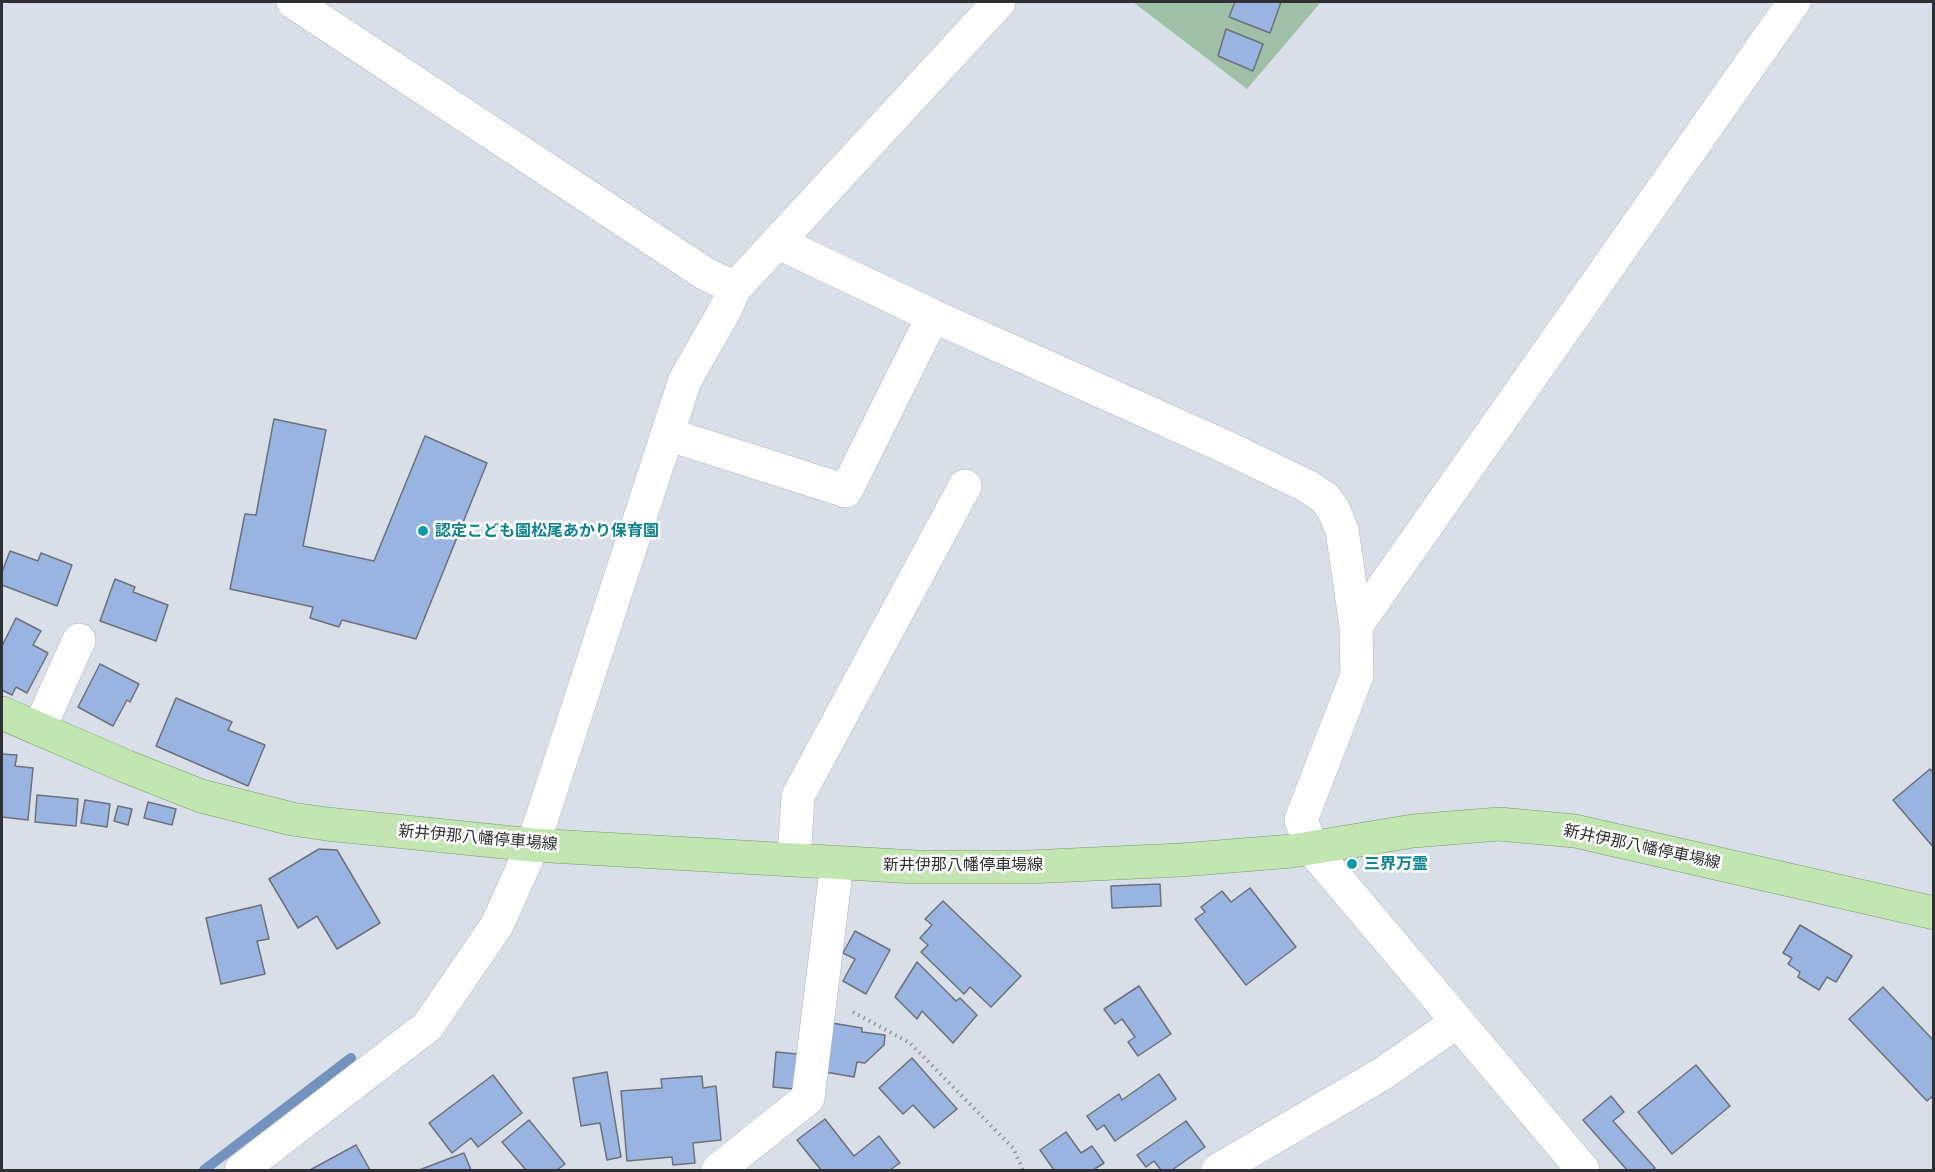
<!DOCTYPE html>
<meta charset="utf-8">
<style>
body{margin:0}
#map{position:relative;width:1935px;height:1172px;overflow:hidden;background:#d9dfe8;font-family:Quicksand,sans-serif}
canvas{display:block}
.frame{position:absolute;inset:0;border:3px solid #2e3034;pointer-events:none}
</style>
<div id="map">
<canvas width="1935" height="1172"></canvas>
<div class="frame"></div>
</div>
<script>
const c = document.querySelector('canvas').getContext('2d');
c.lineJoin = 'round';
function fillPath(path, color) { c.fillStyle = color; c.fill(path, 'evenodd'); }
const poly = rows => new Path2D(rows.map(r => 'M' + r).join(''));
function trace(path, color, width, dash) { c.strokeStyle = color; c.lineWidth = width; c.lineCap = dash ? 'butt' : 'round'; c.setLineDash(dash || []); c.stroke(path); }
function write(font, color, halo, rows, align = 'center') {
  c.font = font + ' Quicksand,"Noto Sans JP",sans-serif'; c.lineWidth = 5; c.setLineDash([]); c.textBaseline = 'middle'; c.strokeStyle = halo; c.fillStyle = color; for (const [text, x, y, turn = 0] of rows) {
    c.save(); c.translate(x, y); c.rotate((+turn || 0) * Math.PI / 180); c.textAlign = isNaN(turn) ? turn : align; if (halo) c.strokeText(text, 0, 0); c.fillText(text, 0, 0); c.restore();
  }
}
fillPath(poly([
 [1133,2,1321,2,1247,89]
]), '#9fbfa7');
trace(poly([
 [204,1170,351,1058]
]), '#7392bd', 10);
const building = poly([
 [1235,2,1281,2,1270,33,1229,17,1235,2],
 [1226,29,1263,44,1253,71,1218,56,1226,29],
 [274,419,326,430,303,546,374,561,425,436,487,463,416,639,342,620,339,627,310,618,313,607,230,589,245,514,256,515,274,419],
 [10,551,38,561,41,553,72,565,57,606,2,585,2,572,10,551],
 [115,579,135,587,133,592,168,605,156,641,100,621,115,579],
 [16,618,41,631,33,645,48,653,27,693,16,687,12,695,2,690,2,646,16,618],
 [100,664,139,684,130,702,127,700,113,726,78,707,100,664],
 [176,698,232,722,228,730,265,745,248,786,156,746,176,698],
 [2,754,17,755,15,766,33,768,28,820,2,817,2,754],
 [1930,769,1934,773,1934,848,1893,800,1930,769],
 [37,795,78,799,76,826,35,822,37,795],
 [85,800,110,804,107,827,81,823,85,800],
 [148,802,176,809,172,825,144,818,148,802],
 [118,806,132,809,128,825,114,821,118,806],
 [319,849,337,850,380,923,337,949,317,916,298,928,269,879,319,849],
 [1160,884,1161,906,1112,908,1111,886,1160,884],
 [1250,888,1296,947,1246,985,1195,919,1205,912,1201,907,1222,891,1231,902,1250,888],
 [943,901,1021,976,991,1007,970,987,964,994,921,952,928,945,920,938,932,925,925,919,943,901],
 [261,905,269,939,257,941,265,974,221,984,206,918,261,905],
 [1800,925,1852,956,1836,982,1827,977,1819,990,1798,977,1800,972,1788,964,1792,958,1783,953,1800,925],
 [855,931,890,950,866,994,843,981,855,959,843,953,855,931],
 [917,962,956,1001,960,998,977,1015,953,1043,922,1011,917,1019,895,997,917,962],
 [1139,986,1171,1034,1138,1056,1128,1042,1135,1037,1122,1019,1115,1024,1104,1009,1139,986],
 [1883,987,1934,1041,1934,1095,1927,1101,1849,1019,1883,987],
 [826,1022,862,1028,862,1032,885,1035,884,1045,865,1063,857,1062,854,1077,819,1071,826,1022],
 [776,1052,797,1054,794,1089,773,1087,776,1052],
 [912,1058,957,1109,934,1128,913,1105,903,1114,879,1088,912,1058],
 [1696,1065,1730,1106,1672,1154,1638,1112,1696,1065],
 [607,1072,621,1157,607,1160,600,1123,581,1126,573,1078,607,1072],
 [1159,1074,1176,1099,1115,1141,1104,1125,1097,1130,1087,1116,1119,1094,1122,1100,1159,1074],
 [493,1075,522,1113,478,1147,471,1138,452,1153,429,1123,493,1075],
 [702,1076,703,1088,716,1086,721,1140,693,1143,695,1163,673,1165,672,1157,627,1161,621,1091,662,1088,661,1079,702,1076],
 [1611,1096,1624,1112,1613,1121,1655,1168,1652,1170,1627,1170,1583,1120,1611,1096],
 [825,1119,854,1156,879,1136,900,1163,890,1170,821,1170,797,1140,825,1119],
 [529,1120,565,1164,557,1170,526,1170,502,1142,529,1120],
 [1186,1121,1205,1147,1172,1170,1161,1170,1154,1161,1146,1167,1137,1155,1186,1121],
 [1066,1132,1081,1153,1092,1146,1104,1163,1093,1170,1054,1170,1040,1150,1066,1132],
 [356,1145,370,1170,310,1170,356,1145],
 [464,1153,471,1170,419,1170,464,1153]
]);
fillPath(building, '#9ab4e2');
trace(building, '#6c7079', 1.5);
const minor = poly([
 [293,2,704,273,735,288],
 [777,242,933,316,1228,448,1307,486,1325,498,1333,509,1342,530,1356,626,1357,675,1301,820,1312,849,1583,1170],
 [667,434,846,491,933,316],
 [1356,626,1794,2],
 [39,729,79,640],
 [794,859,798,796,965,486],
 [241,1170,428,1026,497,925,533,845,685,380,725,310,735,288,999,2],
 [718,1170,808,1098,837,863],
 [1218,1170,1382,1074,1457,1022]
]);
const major = poly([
 [2,713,125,766,201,796,292,819,327,824,533,845,916,867,1028,867,1181,860,1292,851,1413,831,1499,824,1575,831,1934,913]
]);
trace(minor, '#b0b5be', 34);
trace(major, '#749a63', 34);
trace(poly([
 [853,1012,910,1043,1013,1148,1023,1170]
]), '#90949b', 4, [1.5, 4.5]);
trace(minor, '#fff', 33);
trace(major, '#c2e5b1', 33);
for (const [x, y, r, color] of [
 [423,531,6,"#0f9aa8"],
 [1352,864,6,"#0f9aa8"]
]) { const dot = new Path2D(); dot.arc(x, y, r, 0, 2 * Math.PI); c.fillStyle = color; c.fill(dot); trace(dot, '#fff', 2); }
write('bold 16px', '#0d838f', '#fff', [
 ["認定こども園松尾あかり保育園",435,531],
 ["三界万霊",1364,864]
], 'left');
write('16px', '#2e3034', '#fff', [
 ["新井伊那八幡停車場線",478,838,5],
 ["新井伊那八幡停車場線",1642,847,12],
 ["新井伊那八幡停車場線",963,865]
]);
</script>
